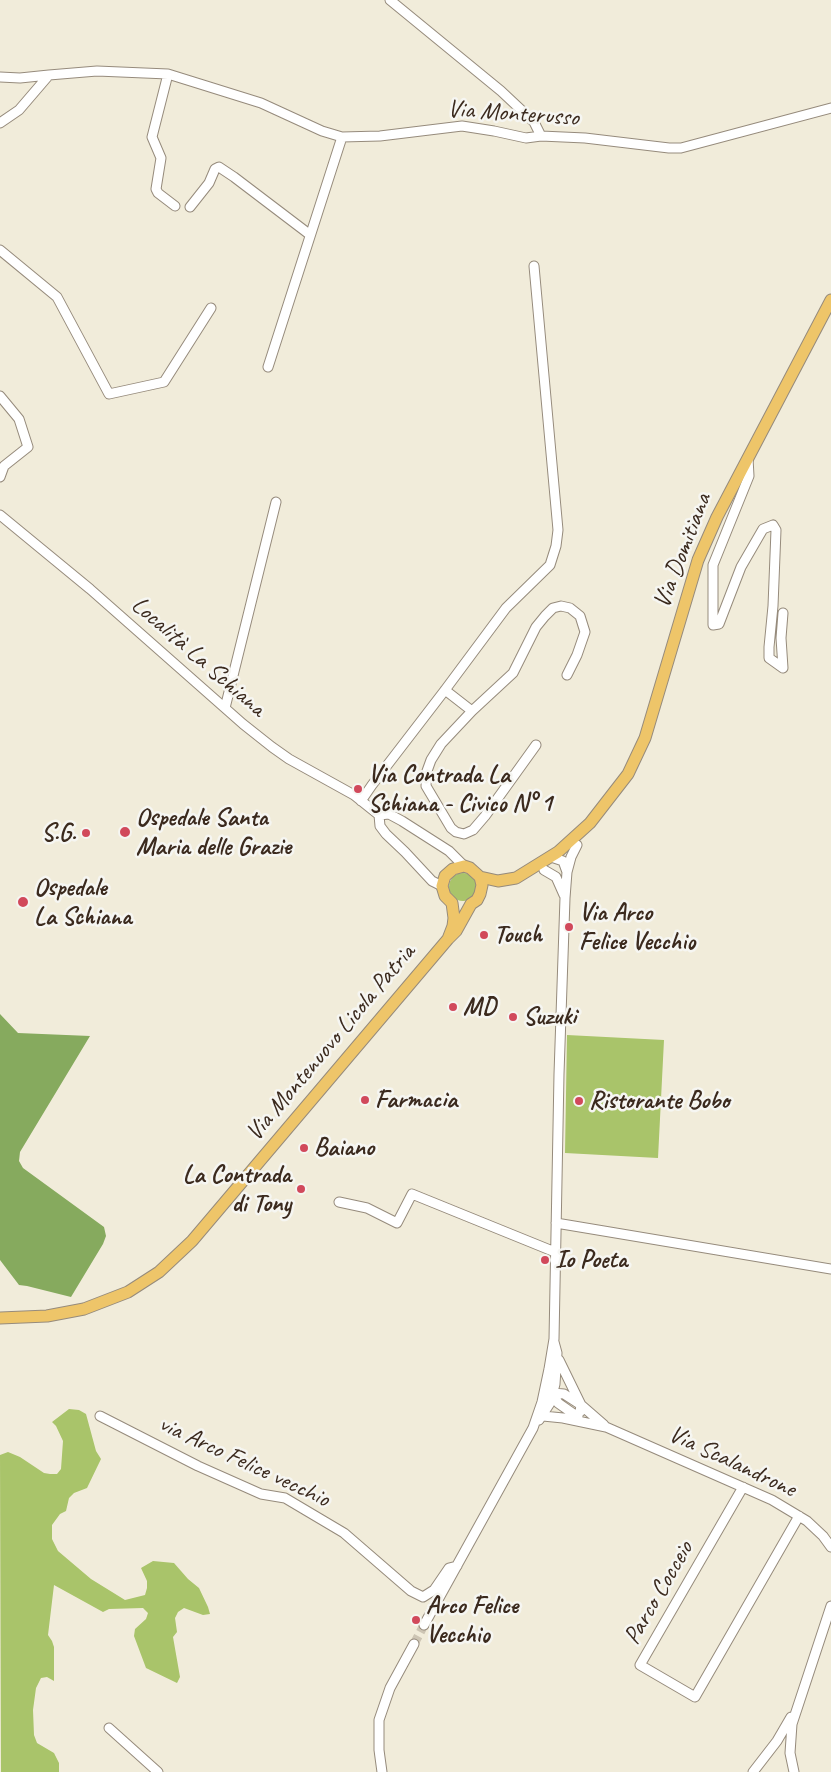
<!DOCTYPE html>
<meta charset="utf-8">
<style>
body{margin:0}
canvas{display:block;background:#f1ecda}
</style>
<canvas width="831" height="1772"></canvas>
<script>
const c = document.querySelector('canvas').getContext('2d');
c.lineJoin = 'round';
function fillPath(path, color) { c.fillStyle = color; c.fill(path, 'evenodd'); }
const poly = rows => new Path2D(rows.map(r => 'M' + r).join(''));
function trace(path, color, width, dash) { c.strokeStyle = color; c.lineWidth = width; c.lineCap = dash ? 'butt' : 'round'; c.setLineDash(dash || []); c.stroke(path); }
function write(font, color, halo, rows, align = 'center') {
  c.font = font + ' Caveat,sans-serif'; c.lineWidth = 5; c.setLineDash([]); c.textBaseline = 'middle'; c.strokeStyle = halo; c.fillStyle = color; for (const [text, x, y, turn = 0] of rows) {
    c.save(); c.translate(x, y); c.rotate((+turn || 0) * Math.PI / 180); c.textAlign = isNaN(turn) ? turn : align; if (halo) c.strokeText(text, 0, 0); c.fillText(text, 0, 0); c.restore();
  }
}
fillPath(poly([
 '449 887a14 14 0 1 1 28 0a14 14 0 1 1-28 0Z',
 [567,1035,664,1040,658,1158,565,1153],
 [69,1409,79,1410,86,1414,96,1451,101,1459,87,1488,74,1493,69,1498,66,1511,60,1514,52,1525,52,1539,58,1551,91,1579,125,1600,145,1595,147,1588,147,1581,141,1568,153,1561,174,1563,188,1579,199,1588,208,1607,210,1614,203,1615,184,1608,178,1612,175,1618,177,1632,173,1637,180,1677,177,1683,146,1668,134,1636,135,1629,146,1619,148,1613,143,1608,109,1609,103,1612,54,1585,48,1635,52,1641,54,1647,54,1681,47,1677,41,1678,36,1688,33,1710,34,1735,37,1743,54,1753,59,1763,59,1772,1,1772,0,1455,8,1452,20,1457,44,1473,50,1474,57,1474,61,1469,63,1441,56,1426,52,1422]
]), '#a9c46a');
fillPath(poly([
 [0,1014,18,1033,90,1036,20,1152,19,1161,23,1168,104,1227,106,1236,103,1244,71,1297,27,1286,19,1285,0,1260]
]), '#86aa5e');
trace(poly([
 [414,1644,424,1625]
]), '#cdc5b4', 9, [9, 4.5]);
const minor = poly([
 [390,0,501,91,534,122,541,136],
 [168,74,152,137,161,158,156,189,158,193,175,206],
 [0,77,20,78,49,75],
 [0,123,19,110,49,75,97,71,168,74,261,103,322,131,342,137,380,136,462,126,494,131,526,138,541,136,585,138,669,148,681,148,831,108],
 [190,207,209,183,215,169,219,167,234,177,309,234],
 [0,250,57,297,109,394,164,382,211,308],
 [268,367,342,137],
 [0,396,19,419,28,447,4,466,0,477],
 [748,458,749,476,713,565,713,625,719,624,741,567,763,529,773,525,776,530,773,606,769,647,769,658,783,668,781,638,783,613],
 [0,515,90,589,243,724,272,747,289,759,354,795,379,815,380,826,386,834,405,852,432,881,442,886],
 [445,690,472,711],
 [225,708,276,502],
 [536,745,485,816,473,830,464,834,456,832,451,828,426,786,427,771,431,760,441,744,472,711,513,673,536,627,545,616,553,608,561,606,570,608,580,616,585,632,577,655,567,675],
 [361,801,372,785,445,690,506,608,550,565,556,546,558,530,534,266],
 [379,815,389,814,402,821,449,851,464,866],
 [551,857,563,861,567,872],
 [544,870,556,877,564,895],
 [339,1202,367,1208,397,1223,412,1194,555,1252],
 [556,1223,831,1269],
 [559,1360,581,1405,580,1412,577,1414,566,1418],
 [552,1392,558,1403,578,1417],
 [549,1397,553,1393,564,1394,581,1405,604,1425],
 [100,1416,198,1466,261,1494,285,1498,344,1533,411,1591,423,1597,434,1590,449,1568,457,1566],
 [543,1416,563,1418,606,1427,772,1500,807,1521,823,1536,831,1547],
 [539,1420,550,1403,555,1384,557,1353,554,1342],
 [743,1487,640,1665,695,1697,799,1516],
 [424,1625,533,1428,542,1402,549,1369,554,1339,559,1074,565,898,567,872,571,857,577,845],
 [109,1728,158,1772],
 [382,1772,379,1750,379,1720,390,1688,414,1644],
 [753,1772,777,1741,791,1717],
 [794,1772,790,1753,792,1724,831,1606]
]);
const major = poly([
 [480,877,498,881,516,878,558,852,590,823,628,774,645,738,698,560,717,517,831,300],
 [0,1318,47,1316,84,1309,128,1292,159,1272,192,1241,448,939,456,931,471,904,477,900,480,894,482,885,480,877,470,868,464,866,453,869,445,876,442,886,445,896,452,903,454,918,453,926,448,939]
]);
trace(minor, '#968b7c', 11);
trace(major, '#968b7c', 13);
trace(minor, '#fff', 9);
trace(major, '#eec569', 11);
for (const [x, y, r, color] of [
 [358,789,5,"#d1495b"],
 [125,832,6,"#d1495b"],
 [86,833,5,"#d1495b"],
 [23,902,6,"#d1495b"],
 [569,927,5,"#d1495b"],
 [484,935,5,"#d1495b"],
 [453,1007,5,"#d1495b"],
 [513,1017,5,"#d1495b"],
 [365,1100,5,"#d1495b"],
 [579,1101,5,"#d1495b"],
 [304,1148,5,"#d1495b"],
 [301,1189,5,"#d1495b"],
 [545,1260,5,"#d1495b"],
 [416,1620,5,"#d1495b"]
]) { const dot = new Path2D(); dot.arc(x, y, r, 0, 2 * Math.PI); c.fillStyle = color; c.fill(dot); trace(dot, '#f6f6f2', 2); }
write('25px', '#3b2a1e', '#f6f6f2', [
 ["Via Monterusso",513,114,4],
 ["Via Domitiana",683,551,-69],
 ["Località La Schiana",198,657,41],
 ["Via Montenuovo Licola Patria",331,1043,-50],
 ["via Arco Felice vecchio",244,1462,25],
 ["Via Scalandrone",732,1462,25],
 ["Parco Cocceio",659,1593,-60]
]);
write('bold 25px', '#3b2a1e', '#f6f6f2', [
 ["Via Contrada La",368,775],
 ["Schiana - Civico N° 1",368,804],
 ["Ospedale Santa",136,818],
 ["Maria delle Grazie",136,847],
 ["S.G.",76,833,"right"],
 ["Ospedale",34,888],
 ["La Schiana",34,917],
 ["Via Arco",579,913],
 ["Felice Vecchio",579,942],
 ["Touch",494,935],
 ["MD",463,1007],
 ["Suzuki",523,1017],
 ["Farmacia",375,1100],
 ["Ristorante Bobo",589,1101],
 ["Baiano",314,1148],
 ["La Contrada",291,1175,"right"],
 ["di Tony",291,1204,"right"],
 ["Io Poeta",555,1260],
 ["Arco Felice",426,1606],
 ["Vecchio",426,1635]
], 'left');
</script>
